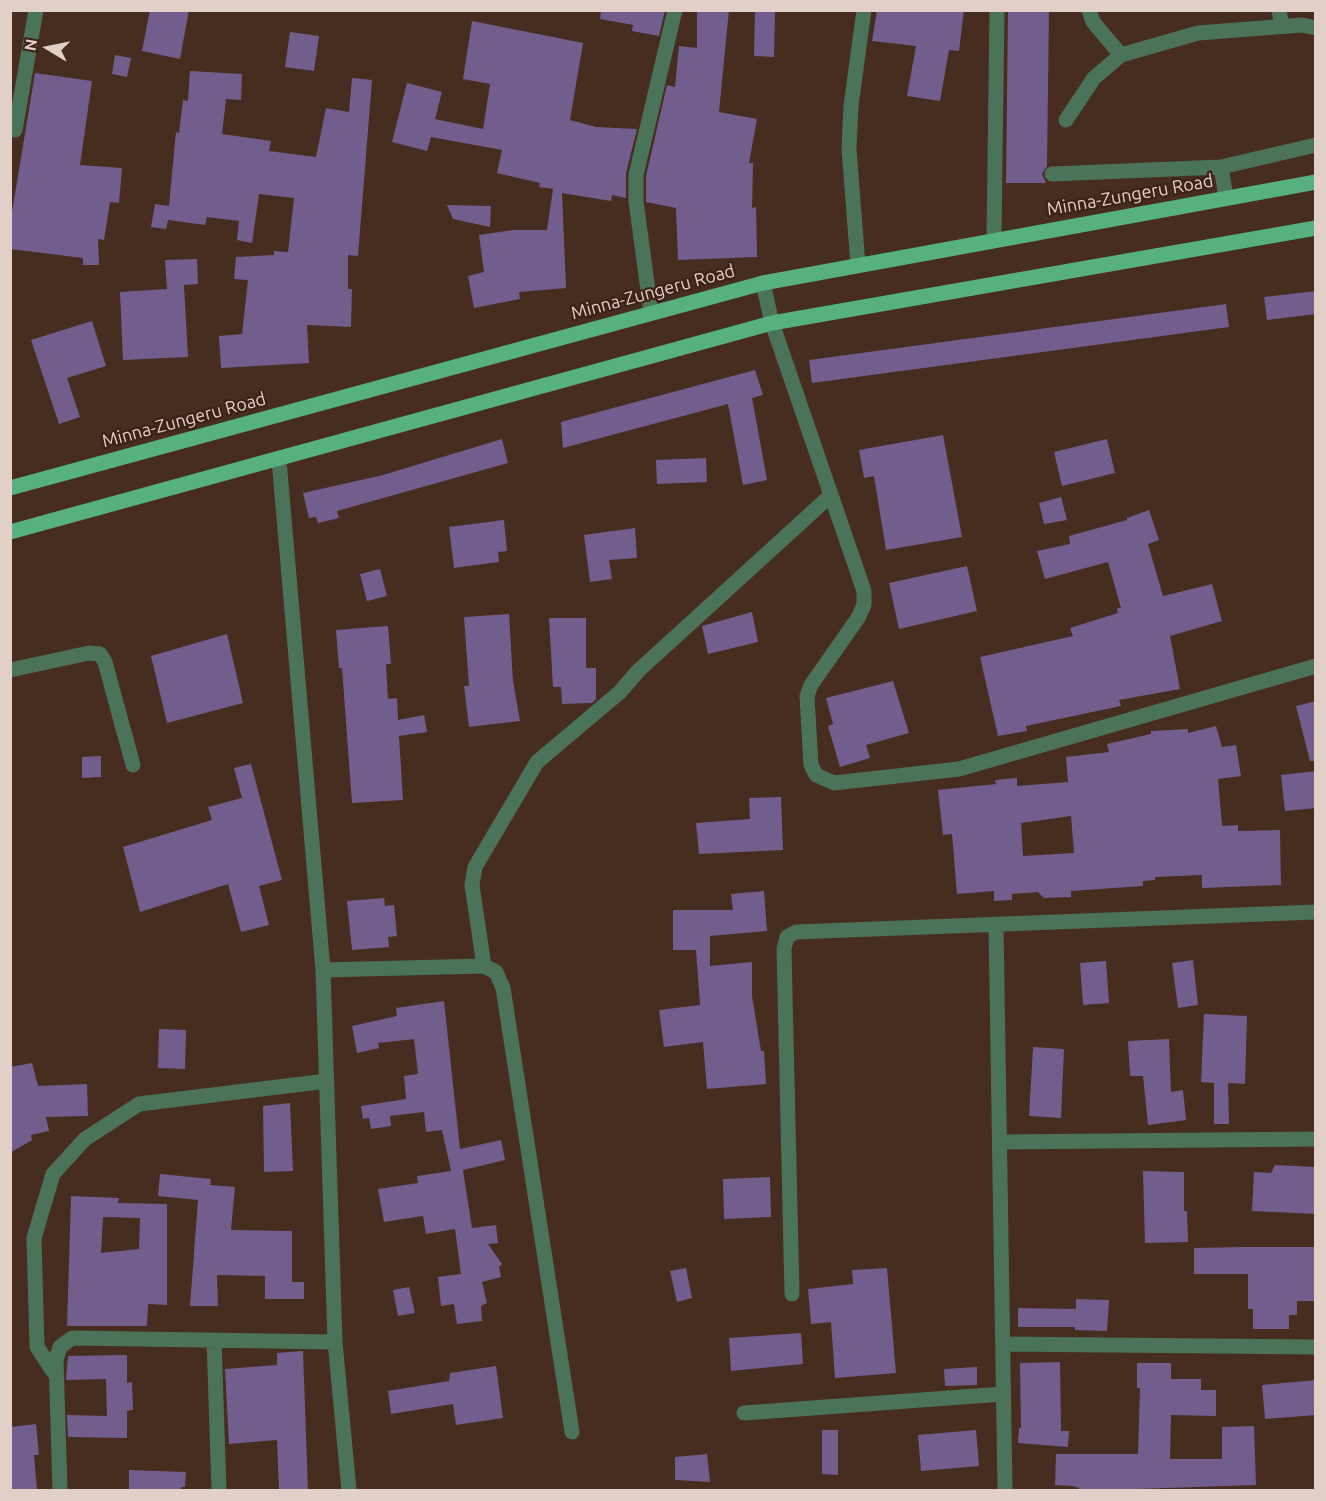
<!DOCTYPE html>
<style>
body{margin:0}
#map{position:relative;width:1326px;height:1501px;overflow:hidden;background:#472c20;font-family:Ubuntu,sans-serif}
canvas{display:block}
.frame{position:absolute;inset:0;border:12px solid #e1cfc8;pointer-events:none}
.north{position:absolute;left:18px;top:18px;width:60px;height:60px;-webkit-text-stroke:4px #3c2217;paint-order:stroke;rotate:280deg;font-size:16px;font-weight:700;line-height:24px;text-align:center;color:#e1cfc8}
.north::after{content:'';display:block;margin:auto;width:21px;height:27px;background:#e1cfc8;clip-path:polygon(50% 0,100% 100%,50% 72%,0 100%)}
</style>
<div id="map">
<canvas width="1326" height="1501"></canvas>
<div class="frame"></div>
<div class="north">N</div>
</div>
<script>
const c = document.querySelector('canvas').getContext('2d');
c.lineJoin = 'round';
function fillPath(path, color) { c.fillStyle = color; c.fill(path, 'evenodd'); }
const poly = rows => new Path2D(rows.map(r => 'M' + r).join(''));
function trace(path, color, width, dash) { c.strokeStyle = color; c.lineWidth = width; c.lineCap = dash ? 'butt' : 'round'; c.setLineDash(dash || []); c.stroke(path); }
function write(font, color, halo, rows, align = 'center') {
  c.font = font + ' Ubuntu,sans-serif'; c.lineWidth = 4.5; c.setLineDash([]); c.textBaseline = 'middle'; c.strokeStyle = halo; c.fillStyle = color; for (const [text, x, y, turn = 0] of rows) {
    c.save(); c.translate(x, y); c.rotate((+turn || 0) * Math.PI / 180); c.textAlign = isNaN(turn) ? turn : align; if (halo) c.strokeText(text, 0, 0); c.fillText(text, 0, 0); c.restore();
  }
}
fillPath(poly([
 [150,10,189,10,180,59,142,51],
 [601,10,665,10,659,36,632,31,633,25,600,19],
 [697,10,729,10,719,112,757,119,749,163,753,163,752,208,756,207,757,257,678,260,676,208,646,202,646,176,667,85,675,87,679,46,697,48],
 [755,10,775,10,774,57,754,56],
 [877,10,964,10,959,51,949,50,940,101,907,96,916,46,872,41],
 [1008,10,1049,10,1047,166,1042,174,1046,183,1006,183],
 [472,21,583,43,570,120,596,127,637,129,626,173,626,198,612,195,611,201,562,193,566,288,519,292,520,299,474,308,468,276,484,272,479,235,513,230,547,230,553,189,539,187,540,183,497,173,502,150,431,137,427,151,392,142,407,83,442,92,435,119,483,129,490,84,463,79],
 [290,32,319,36,314,71,285,67],
 [115,55,131,58,127,77,112,74],
 [190,71,242,74,241,100,226,99,222,134,271,141,269,151,316,157,326,108,349,112,352,78,372,80,358,256,348,255,348,289,352,289,351,327,307,325,309,363,221,368,219,336,242,334,248,280,234,279,236,257,274,255,274,251,288,252,294,198,259,194,252,243,237,240,239,221,207,217,205,225,168,220,166,229,151,227,155,204,169,206,176,132,179,133,183,100,188,101],
 [35,73,92,81,80,165,122,168,119,203,110,202,104,240,98,239,99,265,83,265,83,258,10,249,10,224],
 [447,205,491,206,490,227,453,219],
 [197,259,198,284,184,285,188,357,123,360,120,292,167,289,165,260],
 [1316,291,1316,314,1267,320,1264,297],
 [1226,304,1229,327,812,383,809,360],
 [92,321,106,366,67,378,80,417,59,424,31,340],
 [755,370,763,395,752,398,767,480,743,485,728,404,563,448,561,422],
 [943,435,962,537,886,550,874,476,864,478,859,450],
 [502,439,508,463,337,511,339,518,318,523,316,517,309,518,303,493,383,475],
 [1107,439,1115,473,1062,486,1054,452],
 [706,458,707,482,657,484,656,460],
 [1061,497,1067,520,1044,524,1039,503],
 [1149,510,1159,540,1148,544,1163,596,1212,584,1222,621,1170,636,1180,689,1119,700,1121,706,1026,726,1027,731,998,736,980,657,1073,636,1070,628,1118,613,1117,608,1121,608,1108,562,1045,579,1037,551,1070,544,1069,536,1127,520,1127,518],
 [504,520,507,551,498,552,499,562,454,568,449,527],
 [635,528,637,558,609,560,612,579,590,582,584,535],
 [967,566,977,611,899,629,889,583],
 [380,569,387,596,367,601,360,574],
 [752,612,758,642,708,654,702,626],
 [509,614,513,681,520,721,469,727,464,686,469,686,464,617],
 [549,618,586,618,586,668,596,668,596,699,592,703,562,704,561,687,553,687],
 [388,626,391,664,386,664,388,699,397,698,398,720,424,715,427,732,399,736,403,800,352,803,342,668,339,668,336,630],
 [227,634,243,703,167,723,151,656],
 [893,681,909,733,866,745,870,758,840,767,828,726,833,724,826,698],
 [1316,701,1316,761,1310,761,1296,706],
 [1216,726,1222,747,1236,745,1241,776,1218,779,1222,826,1238,825,1238,831,1280,830,1281,885,1202,888,1202,875,1155,877,1155,880,1143,881,1143,886,1071,891,1071,897,1044,898,1038,892,1012,894,1012,900,994,901,994,891,957,894,952,834,943,835,938,790,996,784,995,780,1017,778,1017,786,1068,782,1066,757,1109,752,1107,744,1151,734,1151,731,1188,729,1188,733],
 [1071,816,1074,853,1023,856,1021,823],
 [101,756,101,777,82,778,82,757],
 [251,764,282,880,259,886,269,925,241,932,228,884,140,912,123,847,212,820,208,807,242,798,234,768],
 [1316,771,1316,808,1285,811,1281,775],
 [781,797,783,850,699,854,696,823,750,819,749,798],
 [764,891,767,931,710,936,710,966,752,962,752,996,761,1051,764,1051,766,1084,707,1089,703,1042,664,1047,659,1010,700,1005,696,950,673,950,673,910,733,910,731,894],
 [384,898,385,906,394,905,397,936,388,937,389,947,352,950,347,901],
 [1193,960,1198,1005,1178,1008,1172,963],
 [1106,961,1109,1003,1083,1005,1080,963],
 [444,1001,460,1149,501,1140,505,1160,463,1170,472,1228,496,1225,498,1243,488,1244,502,1264,499,1267,501,1277,482,1282,487,1303,481,1306,482,1321,457,1324,454,1304,441,1306,438,1277,461,1274,455,1229,426,1234,423,1216,384,1222,378,1189,418,1183,417,1176,451,1171,442,1130,426,1132,424,1112,390,1116,391,1126,371,1129,369,1118,363,1119,361,1106,406,1099,404,1076,418,1074,414,1039,378,1043,379,1048,357,1053,352,1026,397,1016,396,1008],
 [1204,1014,1247,1016,1245,1084,1228,1083,1229,1124,1214,1124,1214,1083,1201,1082],
 [159,1029,186,1030,185,1069,158,1068],
 [1169,1039,1171,1092,1183,1090,1186,1120,1148,1125,1143,1076,1130,1076,1128,1041],
 [1033,1047,1064,1049,1061,1118,1029,1116],
 [32,1063,38,1086,87,1084,88,1116,46,1117,49,1131,31,1135,32,1140,10,1153,10,1067],
 [290,1103,293,1171,264,1172,263,1106],
 [1275,1165,1316,1167,1316,1214,1252,1211,1254,1172,1271,1173],
 [1143,1171,1184,1172,1184,1211,1187,1211,1188,1242,1145,1243],
 [160,1174,211,1179,210,1185,235,1187,231,1230,292,1231,292,1282,304,1282,304,1299,265,1299,265,1276,217,1275,218,1306,190,1306,198,1200,158,1196],
 [770,1177,771,1217,724,1219,723,1179],
 [71,1196,119,1198,118,1203,167,1204,167,1305,148,1304,147,1326,67,1326],
 [103,1217,140,1218,139,1249,101,1253],
 [1243,1247,1316,1247,1316,1301,1297,1301,1297,1315,1289,1315,1289,1329,1253,1329,1253,1309,1248,1309,1248,1274,1194,1274,1194,1248],
 [686,1268,692,1298,677,1302,670,1271],
 [887,1268,896,1373,835,1378,831,1322,811,1324,808,1289,853,1284,852,1270],
 [409,1287,415,1313,398,1316,393,1290],
 [1076,1299,1109,1300,1107,1331,1075,1330,1075,1327,1018,1327,1018,1308,1076,1309],
 [801,1333,803,1364,731,1371,729,1338],
 [303,1351,308,1491,279,1491,277,1440,229,1444,225,1369,277,1365,277,1353],
 [127,1355,127,1383,132,1382,133,1410,127,1411,127,1438,68,1437,67,1415,107,1416,106,1379,66,1380,68,1356],
 [1060,1362,1061,1431,1069,1431,1068,1447,1018,1443,1019,1428,1021,1428,1020,1363],
 [1137,1363,1171,1363,1171,1379,1201,1379,1201,1390,1216,1390,1216,1416,1171,1415,1170,1459,1222,1459,1222,1427,1254,1426,1256,1485,1078,1491,1079,1488,1072,1486,1055,1485,1056,1454,1138,1454,1140,1388,1137,1388],
 [496,1366,503,1418,456,1425,453,1404,391,1414,388,1391,449,1381,450,1373],
 [977,1367,977,1385,945,1386,944,1369],
 [1316,1380,1316,1415,1265,1419,1262,1385],
 [36,1424,39,1455,34,1455,37,1491,10,1491,10,1427],
 [822,1430,838,1430,838,1475,822,1474],
 [976,1430,979,1466,921,1471,918,1435],
 [707,1454,710,1482,675,1480,675,1457],
 [129,1470,186,1472,185,1487,181,1487,180,1491,129,1491]
]), '#715e8c');
trace(poly([
 [1089,10,1093,22,1121,55],
 [1279,10,1282,26],
 [1066,120,1094,78,1121,55,1198,33,1302,25,1316,28],
 [15,130,36,10],
 [1221,167,1226,197],
 [1052,174,1221,167,1316,145],
 [994,239,997,10],
 [858,265,849,149,851,106,864,10],
 [763,283,772,323,864,591,864,605,858,618,811,685,807,696,811,765,816,775,834,783,959,769,1316,666],
 [651,313,636,201,636,175,675,10],
 [279,460,323,970,335,1342,349,1490],
 [10,670,89,653,100,654,105,662,133,765],
 [996,925,1005,1490],
 [484,966,472,885,475,867,537,762,620,692,638,671,830,496],
 [323,970,484,966,496,972,503,988,572,1432],
 [1001,1142,1316,1139],
 [792,1294,784,949,787,937,796,932,1316,912],
 [214,1340,219,1490],
 [1003,1344,1316,1347],
 [57,1377,37,1347,34,1238,53,1174,85,1139,139,1104,327,1081],
 [744,1413,1003,1394],
 [60,1490,56,1360,60,1347,72,1338,335,1342]
]), '#4a735a', 15);
trace(poly([
 [10,488,763,283,1316,182],
 [10,532,772,323,1316,228]
]), '#56b17f', 15);
write('18px', '#e1cfc8', '#3c2217', [
 ["Minna-Zungeru Road",1130,195,-10],
 ["Minna-Zungeru Road",653,292,-15],
 ["Minna-Zungeru Road",184,420,-15]
]);
</script>
